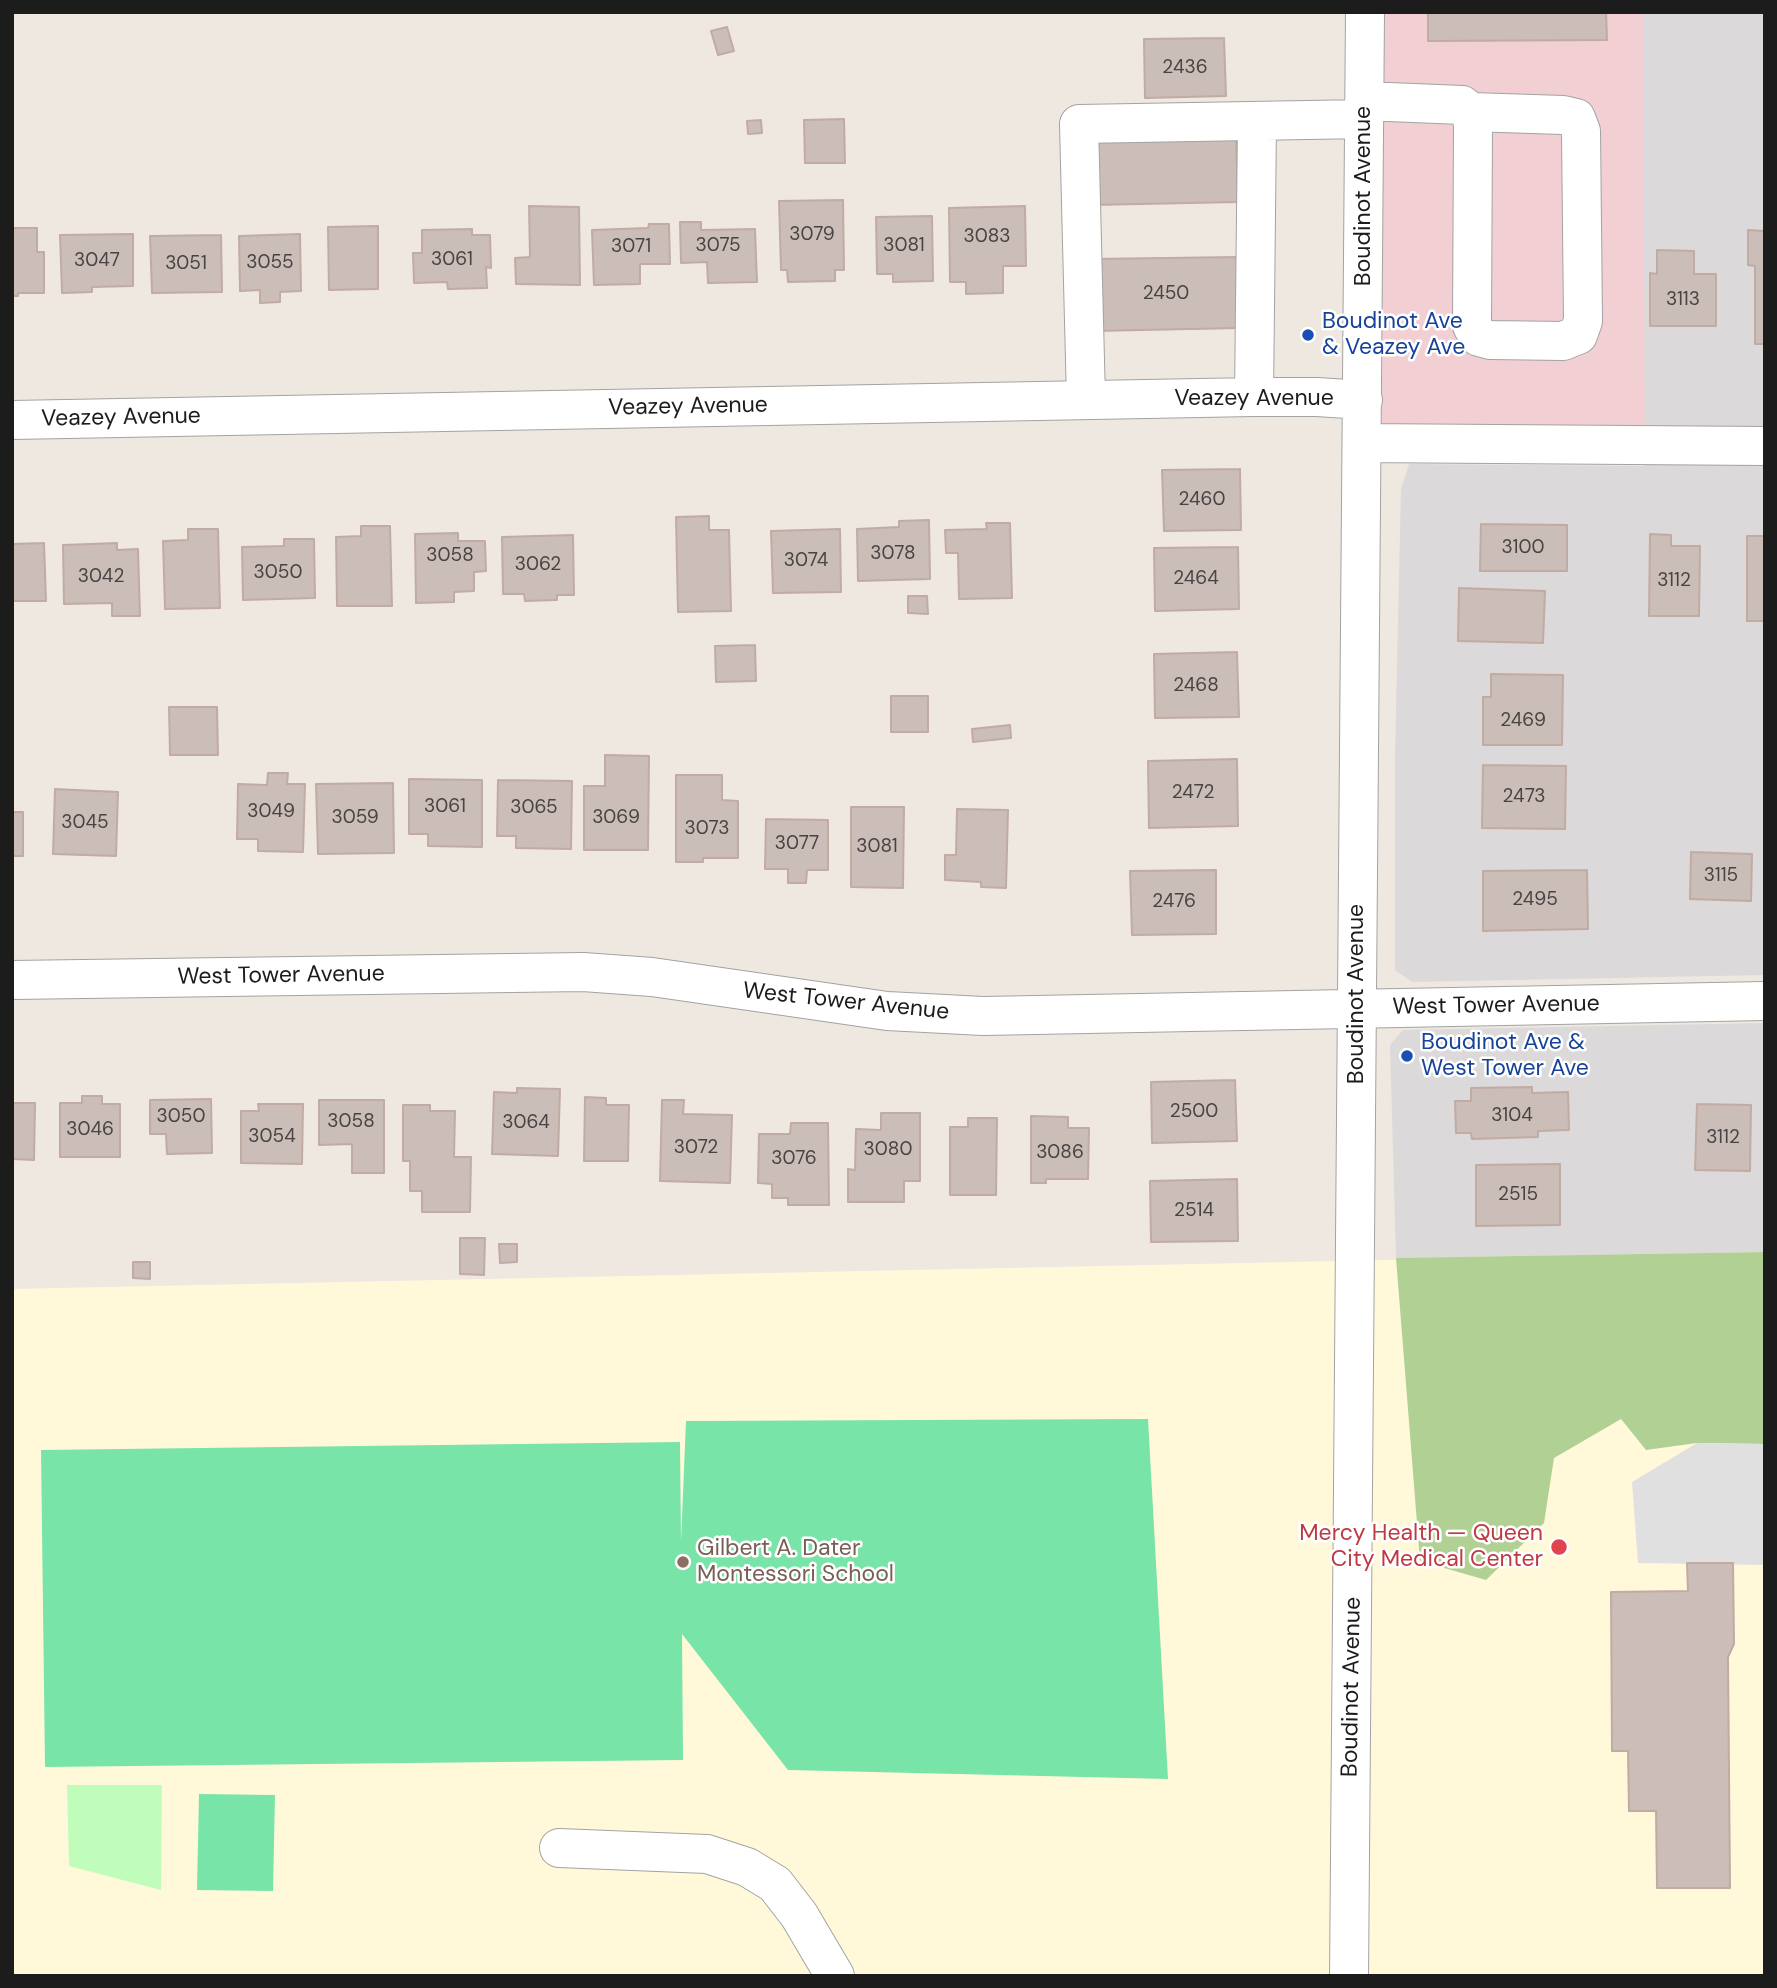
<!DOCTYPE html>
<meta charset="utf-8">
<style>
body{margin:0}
#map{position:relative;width:1777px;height:1988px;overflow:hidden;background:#efe8e1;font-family:"DM Sans",sans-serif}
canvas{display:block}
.frame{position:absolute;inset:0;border:14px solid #1c1c1c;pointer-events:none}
</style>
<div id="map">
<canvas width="1777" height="1988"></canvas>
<div class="frame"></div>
</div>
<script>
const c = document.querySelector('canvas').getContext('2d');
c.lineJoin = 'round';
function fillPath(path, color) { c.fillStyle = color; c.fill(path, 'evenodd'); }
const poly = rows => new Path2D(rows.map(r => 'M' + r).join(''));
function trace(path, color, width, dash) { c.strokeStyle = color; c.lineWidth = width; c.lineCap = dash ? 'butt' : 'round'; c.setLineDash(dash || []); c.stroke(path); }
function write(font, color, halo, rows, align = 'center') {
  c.font = font + ' "DM Sans",sans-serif'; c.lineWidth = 5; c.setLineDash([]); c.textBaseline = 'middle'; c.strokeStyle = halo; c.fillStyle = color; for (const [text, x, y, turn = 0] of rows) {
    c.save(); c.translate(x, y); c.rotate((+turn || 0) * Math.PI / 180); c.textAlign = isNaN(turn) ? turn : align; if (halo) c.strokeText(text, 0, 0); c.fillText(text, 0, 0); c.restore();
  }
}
fillPath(poly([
 [1643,12,1765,12,1765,975,1412,982,1395,970,1395,757,1401,489,1409,464,1644,466],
 [1765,1023,1765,1252,1396,1258,1390,1045,1403,1030]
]), '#dbd9da');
fillPath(poly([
 [1366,12,1643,12,1645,446,1362,443]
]), '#f1cfd3');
fillPath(poly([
 [1765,1252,1765,1976,12,1976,12,1289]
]), '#fff9da');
fillPath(poly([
 [1765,1252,1765,1444,1697,1443,1646,1450,1621,1419,1554,1458,1544,1523,1486,1580,1420,1561,1396,1258]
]), '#b0d193');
fillPath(poly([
 [67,1785,162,1785,161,1890,69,1866]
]), '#c0fdba');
fillPath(poly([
 [1148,1419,1168,1779,788,1770,682,1634,683,1760,45,1767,41,1450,680,1442,681,1542,686,1421],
 [199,1794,275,1795,273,1891,197,1890]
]), '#79e4a8');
fillPath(poly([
 [1697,1443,1765,1444,1765,1565,1638,1563,1632,1482]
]), '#e0e0e0');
const building = poly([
 [1428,12,1606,12,1607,40,1428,41,1428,12],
 [727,27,734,51,718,55,711,31,727,27],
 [1224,38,1226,96,1145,98,1144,39,1224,38],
 [844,119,845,163,805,163,804,120,844,119],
 [761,120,762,133,748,134,747,121,761,120],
 [1236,130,1238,202,1092,205,1090,133,1236,130],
 [843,200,844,270,835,270,835,281,788,282,787,270,781,270,779,201,843,200],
 [529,206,579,207,580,285,516,284,515,258,530,257,529,206],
 [1025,206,1026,266,1003,266,1003,293,966,294,966,282,950,282,949,208,1025,206],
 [932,216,933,281,893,282,893,274,877,274,876,217,932,216],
 [680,222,701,222,701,230,755,229,757,282,708,283,707,262,681,263,680,222],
 [649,224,669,224,670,264,640,264,640,284,594,285,592,230,648,228,649,224],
 [378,226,378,289,329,290,328,227,378,226],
 [12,228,37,228,37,252,44,252,44,293,18,293,18,296,12,296,12,228],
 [472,229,472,235,490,235,491,268,486,267,487,288,448,289,447,282,414,283,413,253,422,253,422,230,472,229],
 [1748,230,1765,231,1765,344,1755,344,1755,266,1748,265,1748,230],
 [133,234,133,286,92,287,92,292,62,293,60,235,133,234],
 [300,234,301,291,280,292,280,302,260,303,260,290,240,291,239,236,300,234],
 [221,235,222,292,152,293,150,236,221,235],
 [1657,250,1694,251,1694,274,1716,274,1716,326,1650,326,1650,273,1657,274,1657,250],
 [1239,257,1240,328,1094,331,1092,259,1239,257],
 [1240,469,1241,530,1164,531,1162,470,1240,469],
 [709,516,709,530,729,530,731,611,678,612,676,517,709,516],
 [929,520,930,579,858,581,857,529,899,527,899,521,929,520],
 [986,523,1010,523,1012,598,959,599,958,553,946,553,945,530,987,529,986,523],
 [1481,524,1567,525,1567,571,1480,571,1481,524],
 [361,526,390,526,392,606,337,606,336,537,361,536,361,526],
 [188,529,218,529,220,608,165,609,163,541,188,540,188,529],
 [840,529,841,592,773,593,771,531,840,529],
 [458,533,458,541,485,541,486,571,474,572,474,591,454,592,454,602,416,603,415,534,458,533],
 [1650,534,1671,535,1671,546,1700,546,1699,616,1649,616,1650,534],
 [573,535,574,595,557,595,557,600,525,601,524,594,503,594,502,537,573,535],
 [1747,536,1765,536,1765,621,1747,621,1747,536],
 [284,539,314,539,315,598,243,600,242,547,284,546,284,539],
 [44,543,46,601,12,601,12,544,44,543],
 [117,543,117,550,138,549,140,616,112,616,112,603,64,604,63,545,117,543],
 [1238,547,1239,609,1155,611,1154,548,1238,547],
 [1459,588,1545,591,1543,643,1458,641,1459,588],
 [908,596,927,596,928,614,908,613,908,596],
 [755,645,756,681,716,682,715,646,755,645],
 [1237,652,1239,717,1155,718,1154,654,1237,652],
 [1491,674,1563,675,1562,745,1483,745,1483,697,1491,697,1491,674],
 [891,696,928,696,928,732,891,732,891,696],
 [169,707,217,707,218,755,170,755,169,707],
 [1010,725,1011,738,973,742,972,729,1010,725],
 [605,755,649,756,648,850,584,850,584,786,605,786,605,755],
 [1237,759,1238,826,1149,828,1148,761,1237,759],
 [1483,765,1566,766,1565,829,1482,828,1483,765],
 [268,773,288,773,287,784,305,784,303,852,258,851,258,839,237,839,238,784,267,785,268,773],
 [676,775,722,775,722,800,738,801,738,858,703,858,703,862,676,862,676,775],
 [409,779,482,780,482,847,428,846,428,834,409,834,409,779],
 [498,780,572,781,571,849,516,848,516,836,497,836,498,780],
 [393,783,394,853,318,854,316,784,393,783],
 [55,789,118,792,116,856,53,854,55,789],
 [851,807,904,807,903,888,851,887,851,807],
 [957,809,1008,810,1006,888,981,887,981,882,945,880,945,855,956,855,957,809],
 [12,812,23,812,23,856,12,856,12,812],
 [766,819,828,820,828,870,807,870,806,883,788,883,788,869,765,869,766,819],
 [1691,852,1752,854,1751,901,1690,899,1691,852],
 [1216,870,1216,934,1132,935,1130,871,1216,870],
 [1587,870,1588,929,1483,931,1483,871,1587,870],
 [1235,1080,1237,1141,1152,1143,1151,1082,1235,1080],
 [1532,1087,1532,1093,1568,1092,1569,1130,1538,1131,1538,1137,1472,1139,1471,1133,1456,1133,1455,1101,1471,1101,1471,1088,1532,1087],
 [517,1088,560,1089,558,1156,492,1154,494,1092,517,1093,517,1088],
 [82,1096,102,1096,102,1104,120,1104,120,1157,60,1157,60,1103,82,1103,82,1096],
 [585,1097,606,1098,606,1105,629,1105,628,1161,584,1161,585,1097],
 [211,1099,212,1153,167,1154,166,1134,150,1134,150,1100,211,1099],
 [319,1100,384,1100,384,1173,352,1173,352,1144,319,1145,319,1100],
 [662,1100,684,1100,683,1114,732,1115,730,1183,660,1181,662,1100],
 [12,1103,35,1103,34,1160,12,1159,12,1103],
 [258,1104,303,1104,302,1164,241,1163,241,1111,259,1111,258,1104],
 [1697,1104,1751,1105,1750,1171,1695,1170,1697,1104],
 [403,1105,430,1105,430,1111,455,1111,454,1157,471,1157,470,1212,422,1212,422,1191,410,1191,410,1161,403,1161,403,1105],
 [881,1113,920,1113,920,1181,904,1181,904,1202,848,1202,848,1169,855,1170,856,1129,881,1130,881,1113],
 [1031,1116,1068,1117,1068,1128,1089,1128,1088,1179,1046,1179,1046,1183,1031,1183,1031,1116],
 [968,1118,997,1118,996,1195,950,1195,950,1127,968,1127,968,1118],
 [791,1123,828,1123,829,1205,788,1205,788,1198,772,1198,772,1184,758,1183,759,1134,790,1134,791,1123],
 [1560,1164,1560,1225,1476,1226,1476,1165,1560,1164],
 [1237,1179,1238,1241,1151,1242,1150,1181,1237,1179],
 [460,1238,485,1238,484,1275,460,1274,460,1238],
 [499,1244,517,1244,517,1262,500,1263,499,1244],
 [133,1262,150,1262,150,1279,133,1278,133,1262],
 [1687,1563,1733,1563,1734,1644,1728,1657,1730,1888,1657,1888,1656,1811,1629,1811,1628,1751,1612,1751,1611,1592,1688,1591,1687,1563]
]);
fillPath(building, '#cbbdb7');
trace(building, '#c1aba3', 2);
const minor = poly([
 [1364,101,1462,105,1471,112,1473,125,1472,326,1479,337,1490,340,1563,341,1578,335,1583,321,1581,131,1576,118,1563,115,1471,112],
 [1254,397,1257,122],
 [1086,400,1079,124,1364,119],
 [12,420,1254,397,1317,397,1363,400],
 [1362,443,1765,446],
 [12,980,583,972,652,977,887,1011,983,1016,1765,1001],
 [559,1848,707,1854,747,1867,775,1884,799,1915,835,1976],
 [1349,1976,1365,12]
]);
trace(minor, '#a3a3a3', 40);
trace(minor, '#fff', 38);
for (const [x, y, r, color] of [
 [1308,335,7,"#1a4fb4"],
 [1407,1056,7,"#1a4fb4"],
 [1559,1547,9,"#e0444e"],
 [683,1562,7,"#8d6e63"]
]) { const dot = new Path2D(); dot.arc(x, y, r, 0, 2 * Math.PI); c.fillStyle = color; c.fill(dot); trace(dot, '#fff', 2.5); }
write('19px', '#484443', null, [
 ["2436",1185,68],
 ["3079",812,235],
 ["3083",987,237],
 ["3075",718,246],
 ["3081",904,246],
 ["3071",631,247],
 ["3061",452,260],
 ["3047",97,261],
 ["3055",270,263],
 ["3051",186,264],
 ["2450",1166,294],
 ["3113",1683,300],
 ["2460",1202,500],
 ["3100",1523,548],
 ["3078",893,554],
 ["3058",450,556],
 ["3074",806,561],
 ["3062",538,565],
 ["3050",278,573],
 ["3042",101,577],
 ["2464",1196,579],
 ["3112",1674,581],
 ["2468",1196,686],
 ["2469",1523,721],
 ["2472",1193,793],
 ["2473",1524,797],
 ["3061",445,807],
 ["3065",534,808],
 ["3049",271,812],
 ["3059",355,818],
 ["3069",616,818],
 ["3045",85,823],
 ["3073",707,829],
 ["3077",797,844],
 ["3081",877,847],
 ["3115",1721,876],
 ["2495",1535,900],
 ["2476",1174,902],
 ["2500",1194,1112],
 ["3104",1512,1116],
 ["3050",181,1117],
 ["3058",351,1122],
 ["3064",526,1123],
 ["3046",90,1130],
 ["3054",272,1137],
 ["3112",1723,1138],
 ["3072",696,1148],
 ["3080",888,1150],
 ["3086",1060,1153],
 ["3076",794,1159],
 ["2515",1518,1195],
 ["2514",1194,1211]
]);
write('23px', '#1c1c1c', '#fff', [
 ["Boudinot Avenue",1364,196,-90],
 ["Veazey Avenue",1254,399],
 ["Veazey Avenue",688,407,-1],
 ["Veazey Avenue",121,418,-1],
 ["West Tower Avenue",281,976,-1],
 ["Boudinot Avenue",1357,994,-90],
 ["West Tower Avenue",846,1002,6],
 ["West Tower Avenue",1496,1006,-1],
 ["Boudinot Avenue",1352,1687,-89]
]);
write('23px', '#164399', '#fff', [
 ["Boudinot Ave",1322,322],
 ["& Veazey Ave",1322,348],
 ["Boudinot Ave &",1421,1043],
 ["West Tower Ave",1421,1069]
], 'left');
write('23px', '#be3a42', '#fff', [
 ["Mercy Health — Queen",1543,1534],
 ["City Medical Center",1543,1560]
], 'right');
write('23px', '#785e54', '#fff', [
 ["Gilbert A. Dater",697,1549],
 ["Montessori School",697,1575]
], 'left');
</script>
